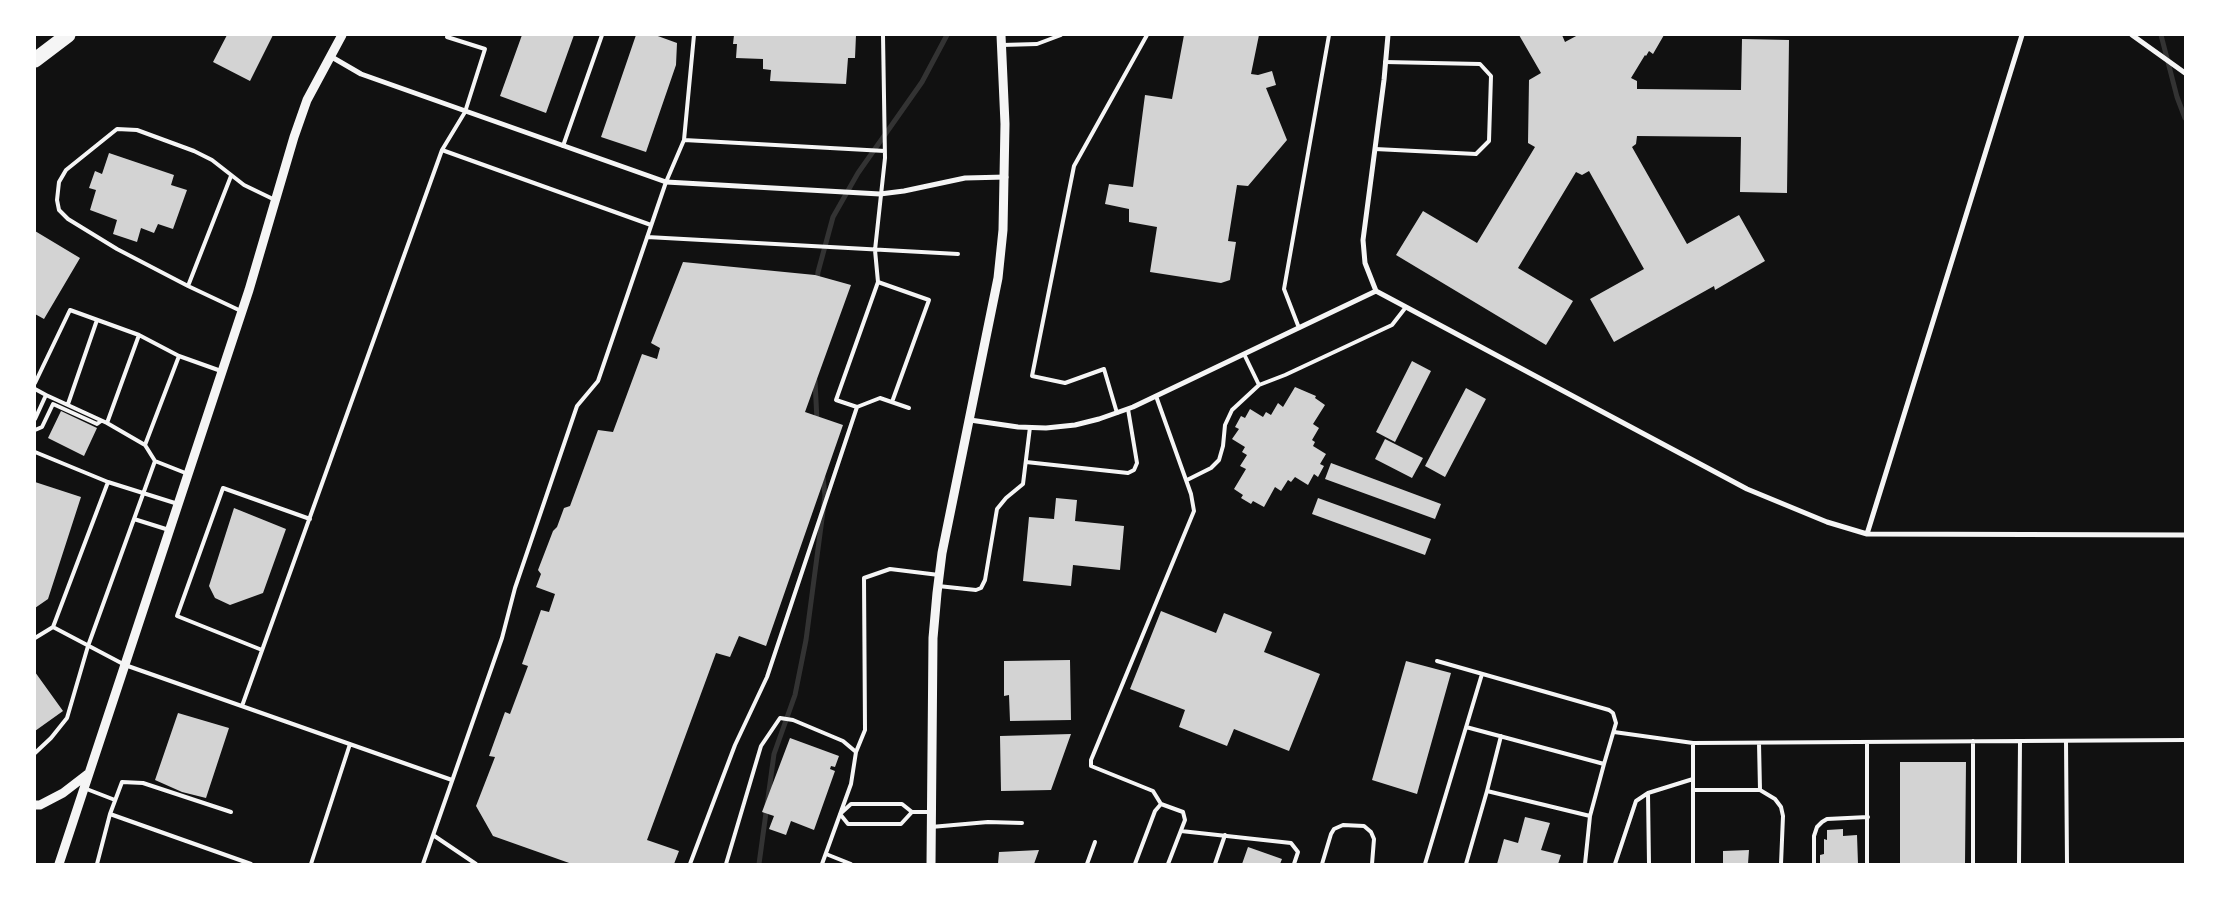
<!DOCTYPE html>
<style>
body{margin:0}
#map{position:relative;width:2220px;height:899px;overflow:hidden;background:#111;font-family:Helvetica,sans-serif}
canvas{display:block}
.frame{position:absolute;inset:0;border:36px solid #fff;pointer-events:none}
</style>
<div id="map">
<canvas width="2220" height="899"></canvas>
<div class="frame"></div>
</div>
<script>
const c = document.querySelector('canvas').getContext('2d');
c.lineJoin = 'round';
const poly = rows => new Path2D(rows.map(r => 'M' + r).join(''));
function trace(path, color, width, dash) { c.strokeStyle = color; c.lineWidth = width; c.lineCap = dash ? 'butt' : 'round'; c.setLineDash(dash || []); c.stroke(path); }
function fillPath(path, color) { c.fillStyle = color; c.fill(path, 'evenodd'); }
trace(poly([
 [2161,35,2177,97,2185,118],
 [817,281,818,272,833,217,858,173,922,82,947,35],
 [815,380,817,421],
 [759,864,774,754,795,695,806,640,825,496,823,477]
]), '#333', 5);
fillPath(poly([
 [227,35,273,35,250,81,213,62],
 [522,35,574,35,546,113,500,96],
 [636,35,655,35,677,43,676,65,646,152,601,137],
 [734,35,856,35,855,58,848,58,846,84,770,81,771,70,763,69,763,59,736,58,737,44,733,44],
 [1184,35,1259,35,1251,74,1258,75,1272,71,1276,85,1266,88,1287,140,1248,186,1237,185,1228,241,1236,242,1230,280,1221,283,1150,272,1157,227,1129,222,1129,209,1105,204,1109,184,1133,187,1145,95,1172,99],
 [1519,35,1562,35,1565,42,1578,35,1664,35,1653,54,1649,51,1646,56,1645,55,1631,78,1637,81,1637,89,1741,90,1742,39,1789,40,1787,193,1740,192,1741,137,1637,136,1636,144,1632,147,1687,244,1739,215,1765,261,1715,290,1714,286,1614,342,1590,299,1644,269,1589,171,1582,175,1576,172,1518,268,1573,301,1546,345,1396,255,1423,211,1477,243,1535,147,1528,143,1529,80,1541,73],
 [109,153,174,175,171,185,187,190,173,229,158,224,154,233,141,228,137,242,113,234,117,220,90,210,96,190,89,188,95,171,102,174],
 [35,231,80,258,44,319,35,314],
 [683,262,815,275,851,285,805,412,843,425,766,646,739,636,730,657,716,653,647,840,679,851,674,864,572,864,493,836,476,806,495,757,489,756,505,712,510,714,528,666,522,664,541,610,549,612,555,594,536,587,541,574,538,570,553,531,557,527,564,508,570,506,598,430,613,432,642,354,657,359,660,348,651,343],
 [1412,361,1431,371,1395,442,1376,432],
 [1295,387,1316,396,1315,398,1325,405,1313,424,1319,428,1312,440,1315,442,1313,446,1326,454,1320,464,1324,466,1318,477,1314,474,1308,485,1295,477,1291,482,1288,480,1281,491,1275,487,1264,507,1253,501,1251,504,1241,498,1243,495,1234,489,1246,469,1240,466,1247,455,1242,452,1245,447,1232,439,1239,429,1235,427,1241,416,1245,418,1250,409,1263,417,1266,412,1271,415,1278,403,1283,407],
 [1466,388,1486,399,1445,477,1425,466],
 [61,411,97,428,84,456,48,438],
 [1385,439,1423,458,1412,478,1375,459],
 [1331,463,1441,504,1435,519,1325,479],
 [35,482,81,497,48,599,35,608],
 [1056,498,1077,500,1075,521,1124,526,1120,570,1073,565,1071,586,1023,581,1029,517,1054,519],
 [1318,498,1431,539,1425,555,1312,514],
 [234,508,286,529,263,593,230,605,215,598,209,586],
 [1161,611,1216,633,1224,613,1272,632,1264,652,1320,674,1289,751,1234,729,1227,746,1179,727,1185,710,1130,689],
 [1070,660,1071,720,1010,721,1009,695,1004,696,1004,661],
 [1406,661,1451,673,1417,794,1372,780],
 [35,672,63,711,35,731],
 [178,713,229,728,206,798,182,792,155,780],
 [1071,734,1051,790,1001,791,1000,736],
 [790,738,839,756,835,767,831,766,830,769,835,771,814,830,791,821,786,835,769,829,774,816,762,812],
 [1900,762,1966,762,1965,864,1900,864],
 [1525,817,1550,823,1541,850,1561,855,1558,864,1497,864,1504,839,1518,843],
 [1843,829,1843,836,1857,835,1858,864,1820,864,1820,855,1824,854,1824,839,1827,840,1827,830],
 [1248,847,1282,859,1280,864,1242,864],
 [1039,850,1034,864,998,864,999,852],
 [1749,850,1748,864,1723,864,1723,851]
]), '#d3d3d3');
trace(poly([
 [883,35,885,158,875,250,878,282,836,400,857,407,880,398,909,408],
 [1002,45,1037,44,1061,35],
 [684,140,885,151],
 [563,146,602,35],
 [1375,149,1476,154,1489,141,1491,76,1480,64,1385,62],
 [442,150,651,225],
 [231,176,188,286,117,249,68,219,59,210,57,200,59,182,66,170,117,129,137,130,194,151,212,160,244,185,275,200],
 [647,237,958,254],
 [878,282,929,300,892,402],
 [188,286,241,311],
 [1299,328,1284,289,1329,35],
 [1244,354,1259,385],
 [35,383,70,310,139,335,179,356],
 [35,389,46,395],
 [1156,396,1191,494,1194,511,1091,760,1091,766,1153,791,1161,804,1183,812,1185,820,1168,864],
 [68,404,97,320],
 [1117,413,1104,369,1065,383,1032,376,1074,166,1147,35],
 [35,419,46,395,107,423,145,445,155,461,88,646,67,718,51,738,35,753],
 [107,423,139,335],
 [35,430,42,427,53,404,97,424,101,421],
 [145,445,179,356,221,371],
 [35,452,108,482,178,504],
 [155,461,188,474],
 [1026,462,1128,473,1134,470,1137,463,1128,409],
 [1187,480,1211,468,1219,460,1223,446,1225,425,1232,410,1259,385,1285,375,1392,325,1406,307],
 [134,519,169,530],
 [938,586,976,590,981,588,985,580,997,509,1006,498,1023,484,1030,427],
 [53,627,125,665,452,780],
 [35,638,53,627,108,482],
 [262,650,177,616,223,488,310,519],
 [1437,661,1609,710,1613,713,1616,723,1604,764,1466,727],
 [242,706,442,150,465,112,485,49,447,37,448,35],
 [1614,732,1693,743,2185,740],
 [1973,741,1973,864],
 [2066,741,2067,864],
 [1867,742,1867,864],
 [1693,743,1693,864],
 [1759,743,1760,790],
 [856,752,865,730,864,578,890,569,939,575],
 [84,788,115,800],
 [1694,790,1760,790,1775,799,1781,807,1783,816,1781,864],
 [1487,791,1501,736],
 [1648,793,1649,864],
 [912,812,901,824,848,824,840,814,851,804,902,804,912,812,931,812],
 [110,814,251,864],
 [1590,816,1604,764],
 [931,827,988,822,1022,823],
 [1181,831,1291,843,1298,852,1294,864],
 [433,835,476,864],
 [826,854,851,864],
 [97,864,110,814,122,782,143,783,231,812],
 [311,864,350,744],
 [423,864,502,638,515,588,577,406,598,381,666,182,684,140,694,35],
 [690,864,735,745,767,677,857,407],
 [726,864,761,746,780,718,793,720,843,741,856,752,851,784,822,864],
 [1087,864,1095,842],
 [1135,864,1155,811,1161,804],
 [1215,864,1225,835],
 [1322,864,1331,834,1334,829,1343,825,1364,826,1371,832,1374,839,1372,864],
 [1425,864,1482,674],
 [1466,864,1487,791,1590,816,1585,864],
 [1615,864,1636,801,1648,793,1693,779],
 [1814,864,1814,836,1817,827,1822,822,1827,819,1868,817],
 [2019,864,2020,741]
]), '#f5f5f5', 4);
trace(poly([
 [1388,35,1384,80,1363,240,1365,263,1376,291,1747,489,1827,522,1867,534,2185,535],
 [2132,35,2185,73],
 [330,56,361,74,666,182,880,194,904,191,965,178,1006,177],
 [970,420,1018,427,1046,428,1075,425,1099,419,1133,407,1376,291],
 [1867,534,2022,35]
]), '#f5f5f5', 5);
trace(poly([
 [35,805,40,805,63,793,89,773],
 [59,864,249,290,294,137,307,100,342,35],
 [931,864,933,638,937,593,942,553,998,278,1003,230,1005,124,1001,35]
]), '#f5f5f5', 9);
trace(poly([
 [35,60,68,35]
]), '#f5f5f5', 15);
</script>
